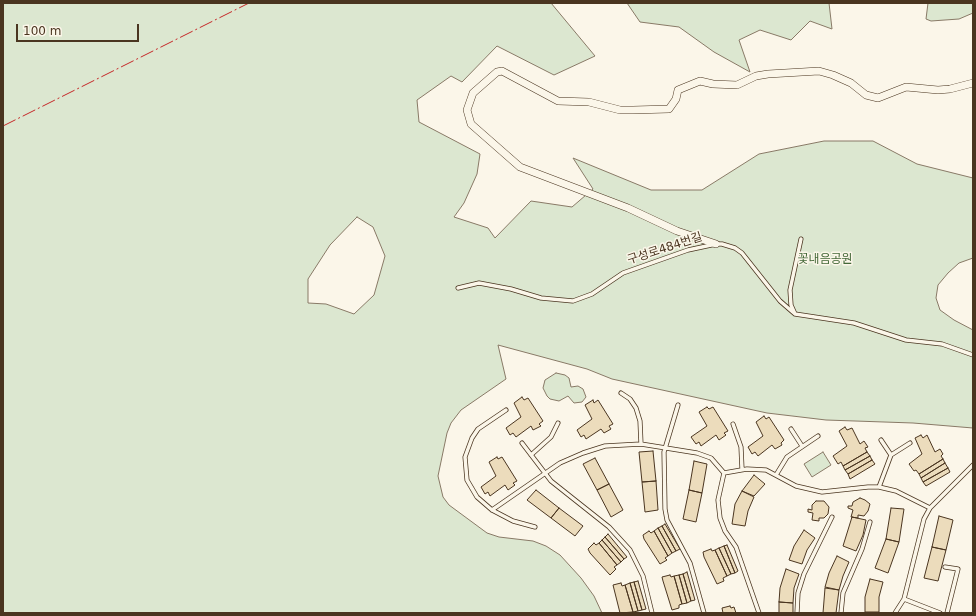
<!DOCTYPE html>
<meta charset="utf-8">
<style>
body{margin:0}
#map{position:relative;width:976px;height:616px;overflow:hidden;background:#fbf6e9;font-family:"DejaVu Sans",sans-serif}
canvas{display:block}
.frame{position:absolute;inset:0;border:4px solid #4a3520;pointer-events:none}
.scale{position:absolute;left:16px;top:24px;width:123px;height:18px;box-sizing:border-box;border:2px solid #4a3520;border-top:0;padding-left:5px;font-size:12px;line-height:14px;white-space:nowrap;color:#4a3520;-webkit-text-stroke:3px #fbf6e9;paint-order:stroke}
</style>
<div id="map">
<canvas width="976" height="616"></canvas>
<div class="frame"></div>
<div class="scale">100 m</div>
</div>
<script>
const c = document.querySelector('canvas').getContext('2d');
c.lineJoin = 'round';
function fillPath(path, color) { c.fillStyle = color; c.fill(path, 'evenodd'); }
const poly = rows => new Path2D(rows.map(r => 'M' + r).join(''));
function trace(path, color, width, dash) { c.strokeStyle = color; c.lineWidth = width; c.lineCap = dash ? 'butt' : 'round'; c.setLineDash(dash || []); c.stroke(path); }
function write(font, color, halo, rows, align = 'center') {
  c.font = font + ' "DejaVu Sans","Noto Sans KR",sans-serif'; c.lineWidth = 3; c.setLineDash([]); c.textBaseline = 'middle'; c.strokeStyle = halo; c.fillStyle = color; for (const [text, x, y, turn = 0] of rows) {
    c.save(); c.translate(x, y); c.rotate((+turn || 0) * Math.PI / 180); c.textAlign = isNaN(turn) ? turn : align; if (halo) c.strokeText(text, 0, 0); c.fillText(text, 0, 0); c.restore();
  }
}
const green = poly([
 [3,3,551,3,595,56,554,75,497,46,462,82,451,76,417,100,419,122,480,154,477,174,464,203,454,217,488,228,495,238,531,201,572,207,593,189,573,158,651,190,702,190,759,154,824,141,873,141,917,164,973,178,973,258,959,263,948,273,938,285,936,298,940,310,954,320,973,330,973,428,913,423,826,420,767,413,612,379,587,369,498,345,506,379,461,410,451,423,447,433,438,476,443,497,449,505,487,533,499,537,533,541,546,546,560,555,581,578,594,596,602,613,3,613,3,3],
 [357,217,373,227,385,256,374,295,354,314,326,304,308,303,308,279,330,245,357,217],
 [627,3,829,3,832,29,810,21,791,40,760,30,739,40,750,72,714,52,679,27,640,22,627,3],
 [928,3,973,3,973,13,959,19,931,21,926,19,928,3],
 [556,373,565,375,569,378,571,387,578,386,583,389,586,397,582,402,574,403,568,396,559,401,550,399,547,396,543,388,545,380,556,373],
 [823,452,831,465,812,477,804,464,823,452]
]);
fillPath(green, '#dce7d0');
trace(green, '#887966', 1);
const building = poly([
 [522,397,524,400,528,398,543,421,539,424,541,426,533,430,531,426,516,437,513,433,510,435,506,428,521,417,514,403,522,397],
 [593,400,594,403,598,400,613,424,609,426,611,429,604,433,601,429,586,439,584,435,581,437,577,430,592,419,585,405,593,400],
 [707,407,709,409,713,407,728,431,724,433,726,435,719,440,716,435,701,446,699,442,696,444,691,437,707,426,699,412,707,407],
 [764,416,766,419,769,417,784,440,781,443,782,445,775,449,772,445,758,456,755,452,752,454,748,447,763,436,756,422,764,416],
 [845,427,847,430,852,428,860,444,864,441,868,447,865,448,867,452,843,466,841,462,838,464,833,456,847,446,839,431,845,427],
 [921,435,923,438,927,435,935,452,940,449,943,454,941,456,943,459,919,474,916,470,914,471,909,464,922,454,915,438,921,435],
 [653,451,656,481,642,482,639,452,653,451],
 [867,452,870,456,845,470,843,466,867,452],
 [870,456,872,460,848,474,845,470,870,456],
 [497,457,498,459,502,457,517,481,513,483,515,485,508,490,505,485,490,496,488,492,485,494,481,487,496,476,489,462,497,457],
 [595,458,609,484,597,490,583,464,595,458],
 [943,459,945,463,921,478,919,474,943,459],
 [872,460,875,464,850,479,848,474,872,460],
 [694,461,707,464,702,493,689,490,694,461],
 [945,463,948,468,923,482,921,478,945,463],
 [948,468,950,472,926,486,923,482,948,468],
 [754,475,765,484,754,496,742,491,754,475],
 [656,481,658,510,645,512,642,482,656,481],
 [609,484,623,510,611,517,597,490,609,484],
 [536,490,559,508,551,518,527,500,536,490],
 [689,490,702,493,696,522,683,519,689,490],
 [742,491,754,497,748,511,745,526,732,524,735,504,742,491],
 [860,498,865,500,870,504,868,511,864,516,858,515,858,518,851,517,853,510,848,508,848,506,852,506,853,502,860,498],
 [816,501,824,501,829,507,828,514,824,518,819,518,819,521,812,520,813,513,808,512,808,509,812,510,812,505,816,501],
 [559,508,583,526,575,536,551,518,559,508],
 [891,508,904,509,899,542,886,539,891,508],
 [939,516,953,520,946,550,932,547,939,516],
 [852,517,866,520,863,535,856,551,843,546,852,517],
 [665,524,680,549,676,551,662,526,665,524],
 [662,526,676,551,672,553,658,528,662,526],
 [658,528,672,553,668,556,654,531,658,528],
 [804,530,815,538,807,550,802,564,789,560,794,546,804,530],
 [649,531,651,533,654,531,668,556,665,558,667,560,660,564,644,539,643,535,649,531],
 [608,534,627,557,624,559,605,537,608,534],
 [605,537,624,559,621,562,602,540,605,537],
 [886,539,899,542,888,573,875,568,886,539],
 [602,540,621,562,617,565,599,543,602,540],
 [594,543,596,545,599,543,617,565,614,567,616,569,610,575,590,553,588,549,594,543],
 [727,545,738,571,735,573,724,546,727,545],
 [724,546,735,573,731,574,719,548,724,546],
 [932,547,946,550,938,581,924,578,932,547],
 [719,548,731,574,727,576,715,550,719,548],
 [711,549,712,551,715,550,727,576,723,578,724,581,717,584,704,557,703,552,711,549],
 [837,556,849,562,843,576,839,590,825,587,829,573,837,556],
 [786,569,799,574,794,588,793,603,779,602,780,588,786,569],
 [687,572,695,600,691,601,683,574,687,572],
 [683,574,691,601,687,603,679,575,683,574],
 [670,575,671,577,674,576,682,604,679,605,679,608,672,610,663,581,662,577,670,575],
 [679,575,687,603,682,604,674,576,679,575],
 [870,579,883,582,879,597,879,612,865,612,865,597,870,579],
 [638,581,646,609,642,610,634,582,638,581],
 [634,582,642,610,638,611,630,583,634,582],
 [621,583,622,586,625,585,633,612,620,613,613,585,621,583],
 [630,583,638,611,633,612,625,585,630,583],
 [825,588,839,590,836,613,823,613,825,588],
 [779,602,793,603,793,613,779,613,779,602],
 [730,606,731,608,734,607,736,613,723,613,722,608,730,606]
]);
fillPath(building, '#ecdcbc');
trace(building, '#4a3520', 1);
const service = poly([
 [458,288,479,283,511,289,541,298,573,301,592,294,623,273,688,250,716,244,722,244,735,248,742,253,780,301,795,314,854,323,906,340,942,344,973,355],
 [795,314,791,305,790,290,801,239],
 [621,393,630,399,636,408,640,421,641,444],
 [678,405,664,452,665,509,667,520,690,563,704,613],
 [506,410,478,429,472,438,465,457,467,480,477,497,492,510,513,521,535,527],
 [733,424,741,447,742,469],
 [791,429,802,446],
 [881,440,891,455],
 [522,443,551,481,609,527,630,550,643,576,652,613],
 [531,455,551,437,558,423],
 [776,475,787,457,818,436],
 [879,487,891,455,910,443],
 [492,510,560,463,583,453,605,446,641,444,697,453,711,458,724,473],
 [945,567,958,569,947,613],
 [904,599,940,613],
 [759,613,736,547,725,531,720,518,718,500,724,473,747,469,766,470,796,486,822,492,868,487,879,487,896,491,930,508],
 [797,613,798,593,804,574,832,517],
 [841,613,843,593,862,549,870,522],
 [895,613,904,599,924,519,930,508,973,465]
]);
const minor = poly([
 [716,244,677,231,628,208,520,167,471,124,467,110,473,93,497,72,502,71,558,101,589,102,620,110,633,110,669,109,676,99,678,90,700,81,713,84,737,85,756,76,768,74,819,71,833,75,851,83,866,95,878,98,906,87,938,90,950,89,973,83]
]);
trace(service, '#4a3520', 5);
trace(minor, '#4a3520', 8);
trace(service, '#fbf6e9', 3.5);
trace(minor, '#fbf6e9', 7);
trace(poly([
 [3,126,249,3]
]), '#c62828', 1, [14, 3, 2, 3]);
write('12px', '#4a3520', '#fbf6e9', [
 ["구성로484번길",665,249,-18]
]);
write('12px', '#436837', '#fbf6e9', [
 ["꽃내음공원",825,260]
]);
</script>
